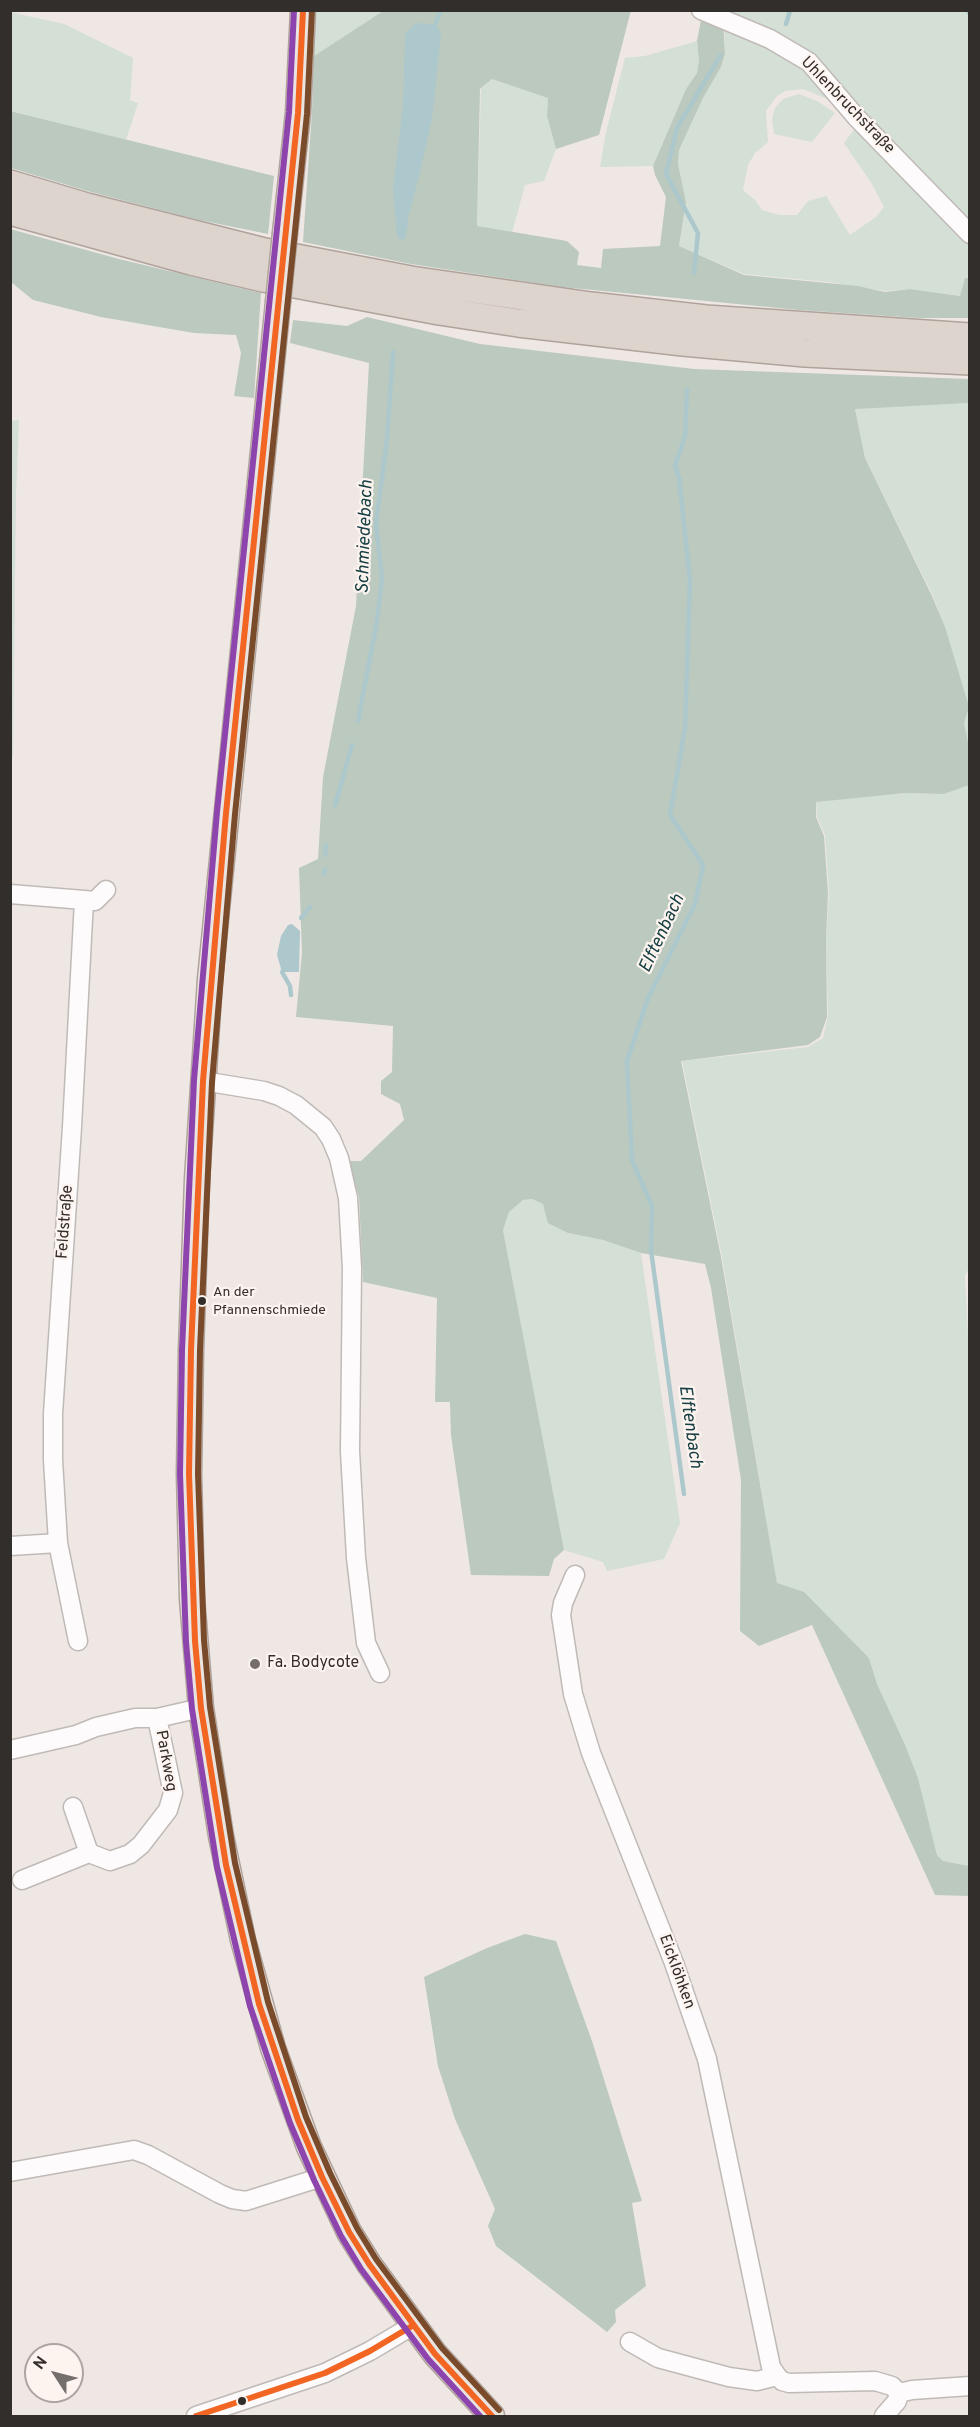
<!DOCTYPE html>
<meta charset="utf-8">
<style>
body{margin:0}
#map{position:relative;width:980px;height:2427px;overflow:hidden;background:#efe7e4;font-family:Overpass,sans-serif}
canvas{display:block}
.frame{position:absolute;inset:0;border:12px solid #322e2b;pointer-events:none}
.north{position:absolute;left:24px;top:2343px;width:60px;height:60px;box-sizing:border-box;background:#fef4ef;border:2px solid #aca5a1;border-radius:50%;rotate:306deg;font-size:16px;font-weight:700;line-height:24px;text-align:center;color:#322e2b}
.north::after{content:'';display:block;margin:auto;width:21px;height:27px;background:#746f6c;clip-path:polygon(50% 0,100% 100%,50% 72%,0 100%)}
</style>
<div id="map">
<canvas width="980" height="2427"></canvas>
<div class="frame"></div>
<div class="north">N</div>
</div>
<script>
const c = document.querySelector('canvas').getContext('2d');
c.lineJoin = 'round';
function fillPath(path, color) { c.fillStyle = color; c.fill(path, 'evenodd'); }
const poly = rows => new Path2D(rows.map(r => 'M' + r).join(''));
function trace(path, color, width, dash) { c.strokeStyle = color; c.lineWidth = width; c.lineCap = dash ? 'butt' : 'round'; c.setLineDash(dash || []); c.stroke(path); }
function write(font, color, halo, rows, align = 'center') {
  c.font = font + ' Overpass,sans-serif'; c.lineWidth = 4.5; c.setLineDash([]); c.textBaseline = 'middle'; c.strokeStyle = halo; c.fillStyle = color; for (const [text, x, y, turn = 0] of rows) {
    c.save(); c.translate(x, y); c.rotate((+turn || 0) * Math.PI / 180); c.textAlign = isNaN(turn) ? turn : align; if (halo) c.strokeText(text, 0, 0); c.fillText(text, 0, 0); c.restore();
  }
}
fillPath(poly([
 [312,11,383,11,314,56],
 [711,11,969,11,969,229,839,92],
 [10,12,64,24,133,58,130,100,138,103,126,140,11,111],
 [724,22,790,53,839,108,825,98,803,89,785,91,777,96,766,111,768,142,755,153,748,165,743,190,755,200,762,210,779,215,797,215,808,201,826,196,850,235,876,217,884,207,872,184,844,143,856,127,969,240,969,277,965,278,961,296,910,289,885,291,828,282,744,274,679,246,686,202,678,164,679,150,703,98,721,67,725,55],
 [697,41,699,60,697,73,686,89,653,166,600,167,606,132,625,58,645,56],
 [492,79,548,97,547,116,556,149,544,181,525,185,512,233,477,226,481,89],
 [799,94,817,101,835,113,812,142,774,134,772,119,775,108,783,99],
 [969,403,969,747,944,626,933,596,865,458,855,408],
 [19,420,16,495,13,756,11,758,10,421],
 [969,784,970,1266,965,1276,970,1378,969,1866,943,1861,937,1855,918,1778,877,1684,869,1658,803,1592,777,1584,722,1257,682,1061,808,1047,823,1038,828,1016,826,937,829,894,825,835,817,817,816,801,905,793,944,794],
 [532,1199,543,1204,568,1233,603,1240,641,1253,680,1523,664,1559,607,1571,603,1562,564,1550,503,1230,509,1212,523,1200]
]), '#d4dfd5');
fillPath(poly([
 [631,10,599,135,556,149,547,116,548,98,492,79,480,89,477,226,567,241,579,252,577,265,601,268,603,249,660,246,666,197,655,175,653,166,686,89,697,73,699,60,697,41,702,15,723,22,725,54,721,67,703,98,679,150,678,164,686,202,679,246,744,275,858,286,885,292,910,289,960,296,965,278,969,278,969,318,918,318,799,310,562,287,411,264,303,242,312,112,314,56,383,11],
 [10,111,274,176,268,234,199,220,91,192,11,168],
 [10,229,119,259,261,293,254,398,234,396,241,353,236,335,194,333,101,317,33,300,11,282],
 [367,317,480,344,694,369,969,379,969,403,855,409,865,458,932,596,945,627,969,707,964,723,969,747,969,785,944,794,905,793,816,802,816,817,824,836,828,894,826,938,827,1017,820,1037,808,1045,681,1061,721,1257,777,1583,804,1592,869,1658,877,1684,905,1745,918,1778,937,1855,943,1861,969,1866,969,1896,935,1895,812,1625,759,1646,740,1631,741,1480,711,1288,705,1264,641,1253,603,1240,568,1233,548,1223,543,1204,532,1199,523,1200,509,1212,503,1230,564,1550,554,1559,549,1576,471,1575,451,1435,450,1402,435,1402,437,1298,363,1282,359,1197,348,1161,361,1161,404,1120,400,1104,381,1094,381,1081,392,1072,393,1026,296,1017,302,953,299,868,318,859,323,777,356,606,369,363,290,343,293,320,347,326],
 [525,1934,556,1941,592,2041,642,2201,632,2203,646,2286,615,2310,616,2322,607,2332,496,2246,488,2226,495,2209,455,2119,438,2066,424,1977,487,1948]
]), '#bbc9be');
fillPath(poly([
 [416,23,435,25,441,33,432,119,419,176,403,236,400,240,397,235,393,189,403,104,405,34],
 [292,924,300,931,299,972,282,972,277,955,281,936,288,925]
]), '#acc8cc');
trace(poly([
 [967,10,970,14],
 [786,24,790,11],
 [435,25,441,10],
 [403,237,406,222],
 [694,273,698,233,666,174,677,128,720,56],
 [358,721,377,621,382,578,376,524,387,439,393,352],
 [335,806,352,745],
 [325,855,326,845],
 [324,874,325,869],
 [301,918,310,907],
 [282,972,290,986,291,995],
 [684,1494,651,1250,652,1206,632,1160,627,1061,648,998,695,904,703,865,670,815,685,728,690,580,679,478,675,466,685,436,687,390]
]), '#acc8cc', 4.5);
const minor = poly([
 [701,10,770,39,809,62,857,118,970,234],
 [10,894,84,900,72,1127,53,1414,53,1460,58,1543,10,1546],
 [84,900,95,901,106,890],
 [203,1081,264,1091,279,1096,296,1105,323,1127,331,1139,339,1158,348,1198,352,1268,350,1451,356,1558,366,1643,380,1673],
 [58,1543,78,1641],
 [575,1575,563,1603,561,1615,573,1694,591,1753,674,1963,707,2059,771,2367,777,2376],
 [10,1750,76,1735,96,1727,135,1718,157,1718,201,1708],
 [73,1807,89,1853],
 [22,1880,89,1853,110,1861,130,1854,141,1845,168,1810,173,1793,157,1718],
 [10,2172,134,2150,148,2155,220,2194,232,2199,246,2201,322,2177],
 [630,2342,658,2358,729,2377,757,2381,777,2376,782,2381,789,2383,875,2381,892,2386,899,2393],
 [196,2416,325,2373,370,2351,412,2326],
 [884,2416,897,2401,899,2393,912,2390,970,2386]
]);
const major = poly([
 [285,233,298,113,303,10],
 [278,302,210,979,197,1179,191,1350,189,1474,192,1599,201,1708,221,1836,243,1940,273,2048,309,2147,349,2232,369,2264,435,2354,492,2416]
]);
const highway = poly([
 [10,184,87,207,265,252,411,280,591,306,706,319,970,337],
 [10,211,191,261,263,278,439,311,518,323,683,342,805,353,970,361]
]);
trace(minor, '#c0bab7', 21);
trace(major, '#afa39b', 27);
trace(highway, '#afa39b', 30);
trace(minor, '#fdfbfb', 18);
trace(major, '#eae4e0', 24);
trace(highway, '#ddd4ce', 27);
const majorBridge = poly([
 [278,302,285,233]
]);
trace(majorBridge, '#afa39b', 27, []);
trace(majorBridge, '#eae4e0', 24);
trace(poly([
 [303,10,298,113,226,813,203,1081,191,1350,189,1474,195,1641,201,1708,226,1865,259,2004,298,2120,322,2177,349,2232,369,2264,435,2354,492,2416],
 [196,2416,325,2373,370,2351,412,2326]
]), '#f26522', 6);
trace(poly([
 [294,10,289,112,217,812,194,1080,182,1350,180,1474,186,1642,192,1709,217,1867,250,2006,290,2123,314,2180,341,2236,361,2269,428,2359,480,2416]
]), '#8e44ad', 6);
trace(poly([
 [312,10,307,114,235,814,212,1082,200,1350,198,1474,204,1640,210,1707,235,1863,268,2002,306,2117,330,2173,357,2228,376,2259,442,2348,499,2410]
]), '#7a4b2a', 6);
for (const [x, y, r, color] of [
 [202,1301,5,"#322e2b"],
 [255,1664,6,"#746f6c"],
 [242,2401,5,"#322e2b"]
]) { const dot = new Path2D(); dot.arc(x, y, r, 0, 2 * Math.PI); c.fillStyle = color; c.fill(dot); trace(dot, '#fef4ef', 2); }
write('14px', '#322e2b', '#fef4ef', [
 ["An der",213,1293],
 ["Pfannenschmiede",213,1311]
], 'left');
write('16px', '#322e2b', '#fef4ef', [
 ["Uhlenbruchstraße",847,106,46],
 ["Feldstraße",66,1222,-86],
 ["Parkweg",165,1761,80],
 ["Eicklöhken",676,1972,70]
]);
write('16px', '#322e2b', '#fef4ef', [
 ["Fa. Bodycote",267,1664]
], 'left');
write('italic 18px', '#174045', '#fef4ef', [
 ["Schmiedebach",366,537,-88],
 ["Elftenbach",663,934,-65],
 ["Elftenbach",689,1427,82]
]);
</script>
